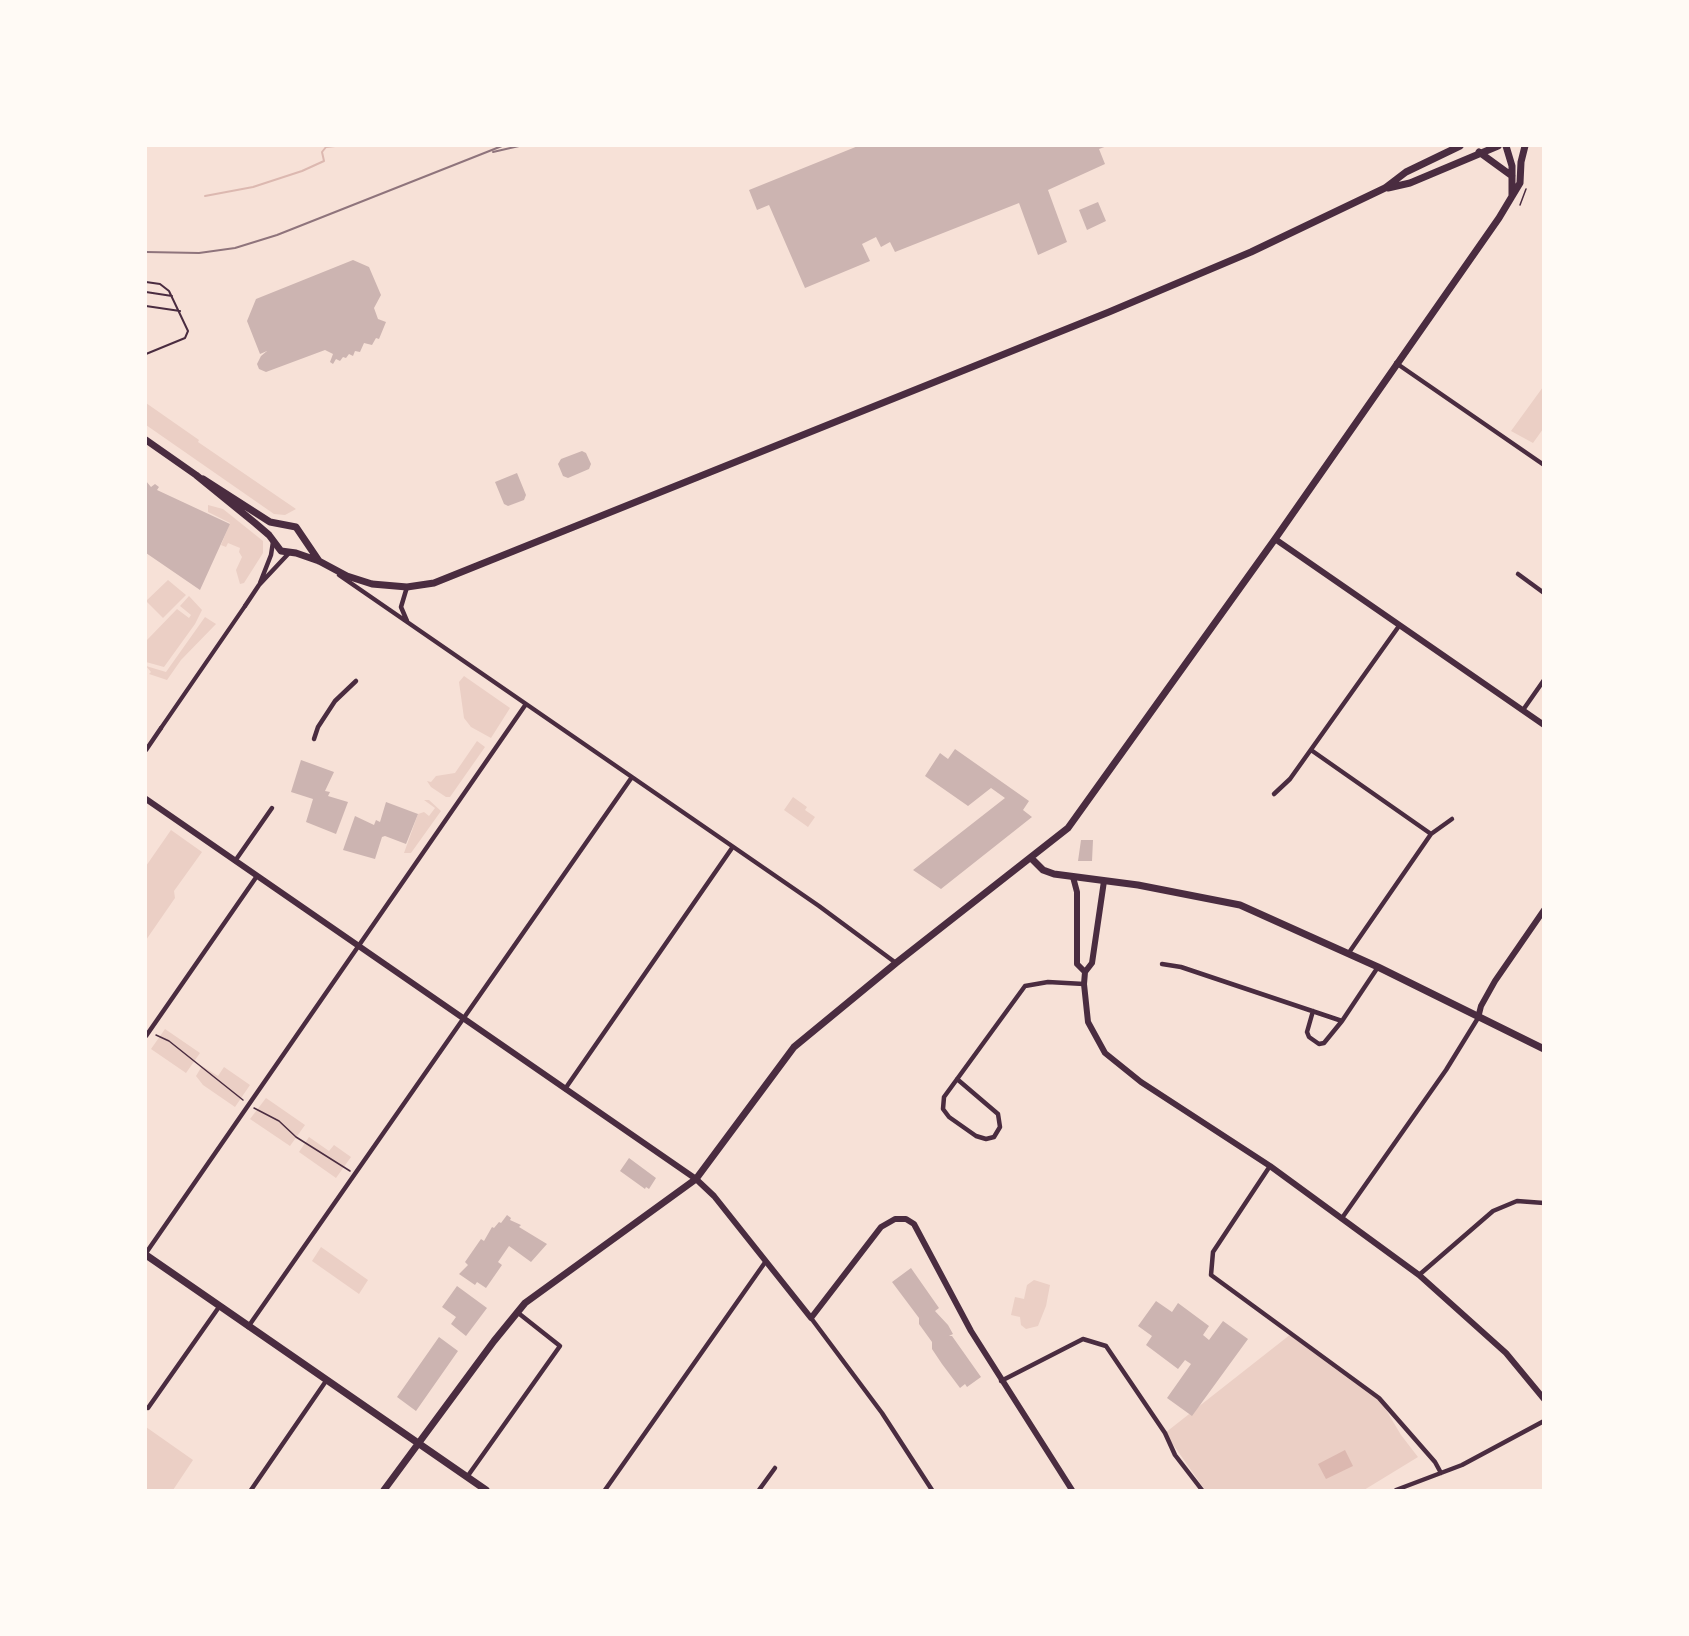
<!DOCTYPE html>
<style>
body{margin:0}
#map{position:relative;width:1689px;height:1636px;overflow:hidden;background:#f7e1d7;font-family:"Varela Round",sans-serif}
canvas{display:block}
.frame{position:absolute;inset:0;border:147px solid #fffaf5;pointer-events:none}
</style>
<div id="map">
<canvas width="1689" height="1636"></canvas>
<div class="frame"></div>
</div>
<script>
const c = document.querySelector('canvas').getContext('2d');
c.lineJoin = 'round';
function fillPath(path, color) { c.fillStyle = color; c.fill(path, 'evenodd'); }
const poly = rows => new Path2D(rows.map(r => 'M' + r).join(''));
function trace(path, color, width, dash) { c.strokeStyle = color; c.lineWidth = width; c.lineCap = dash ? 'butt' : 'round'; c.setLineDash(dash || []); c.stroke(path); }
fillPath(poly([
 [1543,387,1543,429,1533,443,1511,431],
 [146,403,199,440,198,442,296,509,285,515,274,514,146,425],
 [208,505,223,509,263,541,263,553,244,583,240,584,236,570,242,557,239,552,240,548,228,543,226,547,221,545,230,523,208,512],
 [168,580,186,595,163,618,146,601],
 [189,596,202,610,195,624,164,667,146,662,146,641,177,609,189,618,191,615,180,606],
 [205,617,216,624,181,660,167,680,149,674,151,672,146,666,166,672],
 [464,676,510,708,491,738,471,727,464,718,459,682],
 [477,741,485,747,450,797,446,797,431,787,427,781,431,782,436,776,455,773],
 [793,797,807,807,805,810,815,817,808,827,784,810],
 [424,800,429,800,441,811,411,853,404,853,418,814,424,812,429,816,435,808],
 [171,830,202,852,174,891,175,898,146,940,146,866],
 [165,1029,200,1053,186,1073,151,1049],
 [202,1066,218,1076,224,1067,250,1085,235,1107,203,1085,196,1076],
 [266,1098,305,1125,290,1146,250,1119],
 [309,1137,329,1151,334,1145,351,1157,336,1178,299,1152],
 [321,1247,368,1280,359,1294,312,1261],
 [1034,1280,1050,1285,1046,1306,1038,1326,1026,1329,1021,1325,1020,1317,1011,1315,1015,1297,1024,1299,1027,1285],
 [1291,1334,1379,1398,1401,1435,1418,1457,1364,1490,1205,1490,1165,1433],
 [146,1427,193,1460,173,1490,146,1490]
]), '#ebcfc5');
fillPath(poly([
 [1345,1450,1353,1466,1326,1479,1318,1464]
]), '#dcb8b0');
trace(poly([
 [205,196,253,187,302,171,324,161,322,152,326,147,335,146]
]), '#dcb8b0', 2);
fillPath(poly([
 [858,146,1107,146,1099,149,1105,164,1048,190,1067,242,1038,255,1019,203,895,252,890,242,881,247,876,237,862,244,870,261,805,288,769,205,757,210,749,190],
 [1098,202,1106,221,1087,230,1079,210],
 [353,260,369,267,381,295,374,308,378,319,386,322,379,339,376,338,372,345,364,343,360,352,355,351,353,356,349,354,346,358,343,357,340,361,336,359,333,364,330,362,333,354,325,350,266,372,259,369,257,364,261,356,267,351,260,354,247,321,256,299],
 [582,451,586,453,591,464,589,469,568,478,563,476,558,464,561,459],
 [517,473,526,495,524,500,508,506,504,504,495,482],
 [146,481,151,487,155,484,159,487,157,490,230,524,200,590,146,553],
 [955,749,1029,801,1023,810,1032,817,941,889,913,870,1005,798,991,788,968,806,925,776,940,753,948,759],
 [301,760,334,772,325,791,330,792,328,796,348,802,336,834,306,822,313,799,291,792],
 [386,802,418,814,406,844,385,836,382,837,375,859,343,850,355,816,374,825,376,820,380,822],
 [1081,840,1093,840,1092,861,1078,861],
 [629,1158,656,1178,649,1189,646,1187,645,1189,620,1171],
 [507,1215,511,1218,510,1220,521,1225,519,1227,547,1244,531,1262,509,1246,498,1262,502,1265,486,1288,477,1282,475,1285,459,1274,468,1265,465,1262,481,1239,484,1241,492,1227,494,1228,499,1222,501,1223],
 [911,1268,939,1308,935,1311,948,1325,953,1334,949,1336,952,1336,981,1377,967,1387,965,1384,960,1388,942,1364,932,1349,932,1342,919,1324,919,1318,892,1282],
 [457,1286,487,1308,466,1336,451,1324,456,1317,442,1307],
 [1156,1301,1172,1312,1178,1303,1209,1326,1203,1335,1209,1340,1223,1321,1248,1339,1192,1416,1167,1398,1191,1364,1185,1360,1178,1369,1146,1345,1152,1336,1138,1326],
 [439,1337,458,1351,416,1411,397,1397]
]), '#ccb4b1');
trace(poly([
 [1520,205,1526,189],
 [156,1035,169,1041,243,1100],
 [254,1108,279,1121,296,1137,350,1171]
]), '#4a2c40', 1.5);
trace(poly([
 [146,282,160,284,169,291,188,331,185,338,146,354],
 [146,292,172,296],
 [146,306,180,311]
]), '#4a2c40', 2);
trace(poly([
 [161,728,245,606]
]), '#4a2c40', 4);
trace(poly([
 [1396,363,1544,465],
 [1518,574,1544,593],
 [339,575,819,906,896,963],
 [260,583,271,555,273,542],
 [407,587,401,607,407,621],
 [245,606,259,585,290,552],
 [1523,710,1544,680],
 [314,739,318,727,335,701,356,681],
 [146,750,161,728],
 [1311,750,1431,834],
 [1274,794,1290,779,1399,626],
 [235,861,272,808],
 [1348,954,1431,834,1452,819],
 [1162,964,1181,967,1342,1021,1378,967],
 [1313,1011,1307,1032,1309,1037,1319,1044,1324,1043,1342,1021],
 [146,1036,257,876],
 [957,1079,998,1114,1000,1127,994,1137,986,1139,976,1136,949,1117,943,1109,944,1097,1025,986,1048,982,1084,984],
 [565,1089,732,848],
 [1270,1166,1213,1252,1211,1275,1379,1398,1435,1462,1441,1473],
 [1342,1218,1446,1070,1478,1018],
 [146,1253,526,704],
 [1419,1275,1493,1211,1517,1201,1544,1203],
 [811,1318,882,1413,932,1490],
 [248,1327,632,777],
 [1001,1381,1083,1339,1106,1346,1165,1433,1175,1455,1202,1490],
 [148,1408,219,1307],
 [467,1477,560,1346,517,1312],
 [251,1490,326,1381],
 [605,1490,766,1261],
 [759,1490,775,1468],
 [1396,1490,1462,1465,1544,1421]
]), '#4a2c40', 4.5);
trace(poly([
 [1275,539,1544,725],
 [146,799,696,1179,714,1196,811,1318,881,1227,895,1219,906,1219,914,1224,971,1331,1072,1490],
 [1073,877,1077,892,1077,964,1085,972],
 [1104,881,1092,963,1085,972,1084,984,1088,1022,1105,1053,1141,1082,1270,1166,1419,1275,1506,1353,1544,1399],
 [1478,1018,1481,1006,1495,981,1544,910]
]), '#4a2c40', 6);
trace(poly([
 [1506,146,1512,166,1512,196],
 [1479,152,1512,176],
 [1388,188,1410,183,1498,146],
 [146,440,196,475,255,523,269,535,281,551,296,553,319,561,347,576,372,584,407,587,434,583,1109,312,1251,252,1385,188,1406,172,1460,146],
 [203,479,270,522,296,527,319,561],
 [1031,858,1043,870,1054,874,1138,885,1240,905,1378,967,1544,1049],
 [146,1255,486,1490],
 [384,1490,494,1341,525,1303,696,1179,794,1047,896,963,1068,828,1275,539,1499,218,1520,183,1521,162,1525,146]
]), '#4a2c40', 7);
trace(poly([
 [493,152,519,146],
 [146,252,199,253,235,248,277,235,502,146]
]), '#8f747c', 2);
</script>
